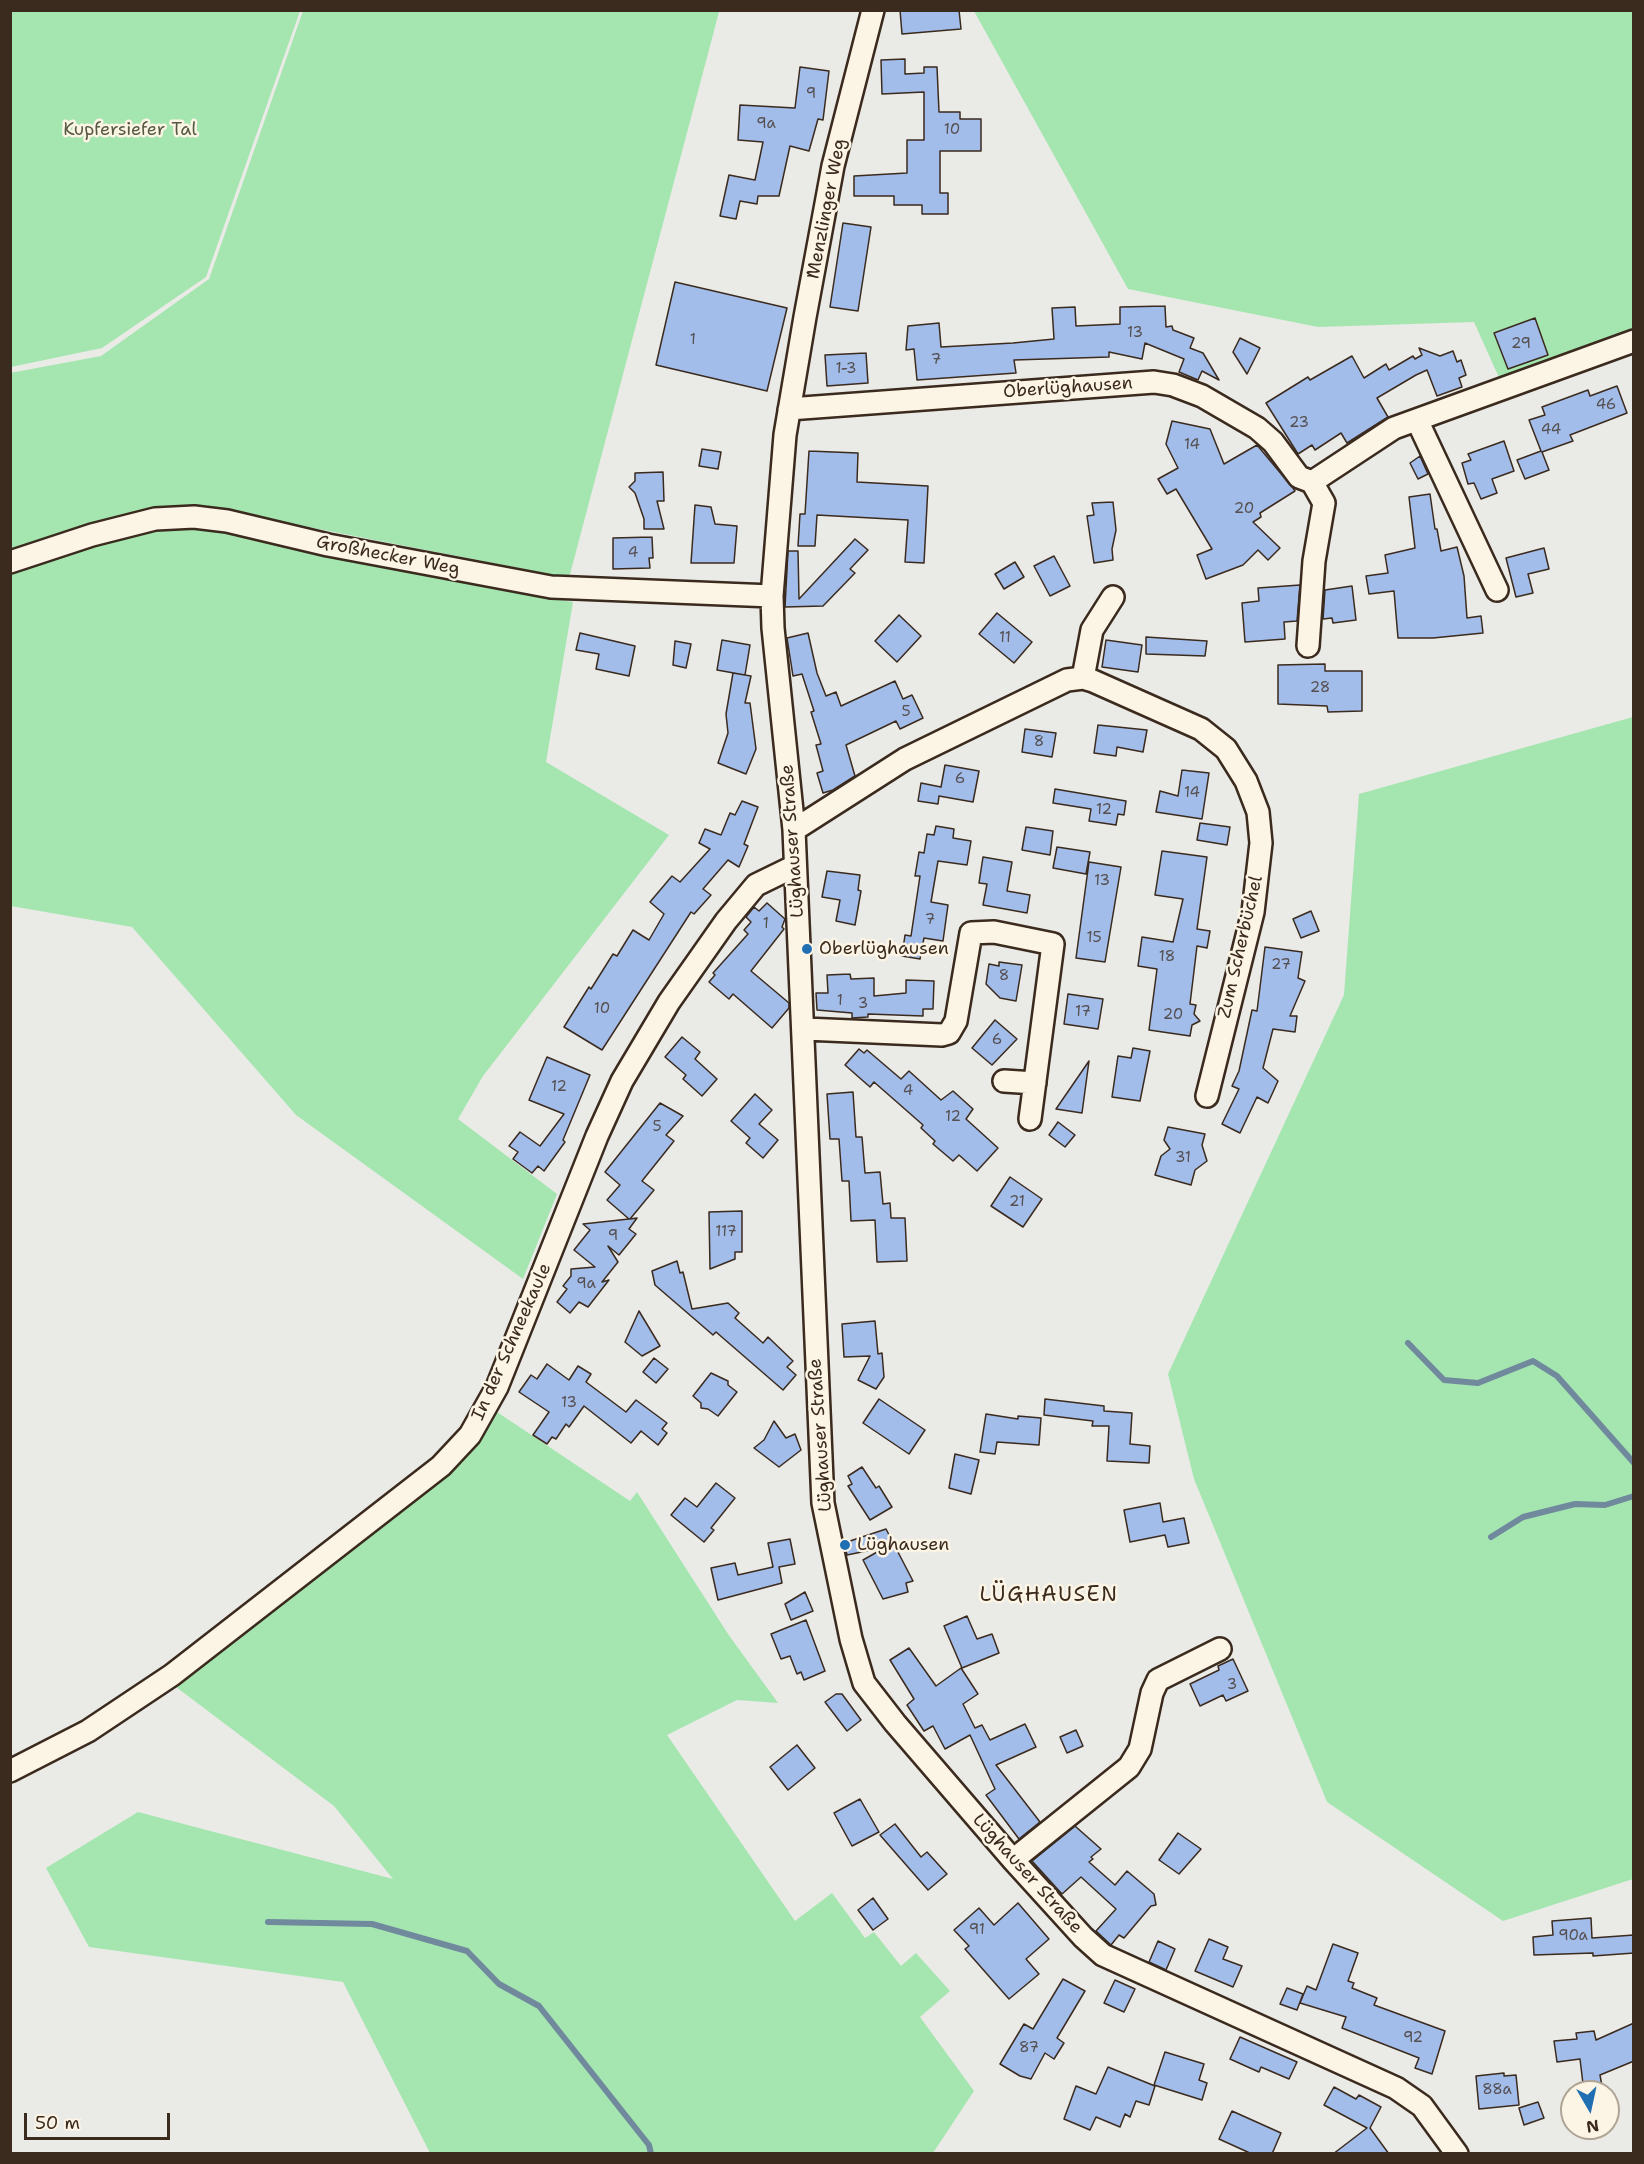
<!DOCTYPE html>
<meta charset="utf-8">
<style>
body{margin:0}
#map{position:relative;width:1644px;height:2164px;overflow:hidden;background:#eaeae6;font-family:"Shantell Sans",sans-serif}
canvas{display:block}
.frame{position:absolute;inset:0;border:12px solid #3b2a1e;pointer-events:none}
.north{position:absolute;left:1560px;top:2080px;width:60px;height:60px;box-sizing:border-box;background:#fcf5e5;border:2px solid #afa495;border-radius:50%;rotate:171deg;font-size:16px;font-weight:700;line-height:24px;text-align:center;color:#3b2a1e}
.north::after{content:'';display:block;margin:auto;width:21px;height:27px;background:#1f6fb2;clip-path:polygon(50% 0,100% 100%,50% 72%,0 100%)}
.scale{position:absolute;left:24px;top:2113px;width:146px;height:27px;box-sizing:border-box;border:3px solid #3b2a1e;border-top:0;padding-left:8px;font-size:18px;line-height:21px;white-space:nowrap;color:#3b2a1e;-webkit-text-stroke:4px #fcf5e5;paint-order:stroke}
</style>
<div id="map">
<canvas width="1644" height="2164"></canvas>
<div class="frame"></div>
<div class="north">N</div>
<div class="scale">50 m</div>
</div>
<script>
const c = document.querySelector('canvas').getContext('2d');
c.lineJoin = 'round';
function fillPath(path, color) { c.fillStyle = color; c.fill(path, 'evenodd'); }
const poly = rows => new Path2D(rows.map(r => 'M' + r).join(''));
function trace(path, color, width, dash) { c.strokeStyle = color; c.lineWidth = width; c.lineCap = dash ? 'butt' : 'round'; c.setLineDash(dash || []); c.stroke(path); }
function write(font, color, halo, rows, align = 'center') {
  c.font = font + ' "Shantell Sans",sans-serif'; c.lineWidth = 5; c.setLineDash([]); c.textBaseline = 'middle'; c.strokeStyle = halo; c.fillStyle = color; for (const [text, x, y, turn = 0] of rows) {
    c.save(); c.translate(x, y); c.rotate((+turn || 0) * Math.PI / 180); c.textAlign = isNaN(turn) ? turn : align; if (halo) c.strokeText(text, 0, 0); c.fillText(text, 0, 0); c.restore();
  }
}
fillPath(poly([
 [11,10,300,11,206,277,102,348,11,367],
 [303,11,765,11,719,12,569,578,196,505,11,551,10,373,101,356,209,279],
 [974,11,1633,11,1633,330,1501,382,1474,322,1318,327,1128,289],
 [201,522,396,569,573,602,546,762,669,835,483,1076,458,1119,557,1194,523,1279,296,1115,132,927,11,906,10,569,25,563,110,541],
 [1633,717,1633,1879,1503,1921,1327,1802,1194,1479,1168,1374,1344,995,1359,794],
 [497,1412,630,1501,637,1492,728,1634,778,1703,737,1700,667,1735,795,1921,832,1893,865,1938,874,1932,901,1966,916,1953,950,1991,920,2017,974,2091,933,2153,430,2153,343,1982,89,1947,46,1868,138,1812,393,1879,334,1806,176,1687,435,1484,477,1446]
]), '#a5e6b0');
trace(poly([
 [1408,1343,1444,1380,1478,1383,1533,1361,1557,1376,1634,1463],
 [1491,1537,1523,1517,1575,1504,1605,1505,1634,1496],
 [268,1922,372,1924,467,1951,499,1984,539,2006,649,2145,651,2154]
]), '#70899d', 6);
const building = poly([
 [900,10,959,10,961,29,902,34,900,10],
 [905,59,905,74,924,73,924,67,937,67,939,112,960,112,960,119,981,119,981,151,940,151,940,193,948,193,948,214,922,214,922,205,894,205,894,196,854,196,854,176,907,173,907,140,924,140,924,92,882,94,881,60,905,59],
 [800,67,829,71,823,120,818,119,809,151,790,146,779,196,758,196,757,204,740,201,736,219,720,216,729,175,755,180,763,142,738,140,740,105,795,108,800,67],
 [843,223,871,227,858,311,830,307,843,223],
 [675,282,787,308,767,391,656,365,675,282],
 [1165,306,1166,327,1172,326,1173,330,1194,338,1190,348,1203,353,1219,380,1202,371,1198,380,1179,372,1184,359,1145,343,1142,359,1109,352,1109,357,1014,360,1016,373,917,380,914,349,906,350,908,326,939,323,941,347,1013,343,1054,339,1052,308,1075,307,1076,326,1120,324,1120,307,1165,306],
 [1535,318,1548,355,1508,369,1494,333,1535,318],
 [1240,338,1260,348,1247,374,1233,352,1240,338],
 [1419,348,1440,356,1453,351,1457,362,1461,360,1466,375,1459,378,1462,387,1437,396,1427,370,1416,375,1377,398,1388,417,1347,443,1341,433,1315,450,1312,445,1298,454,1266,403,1308,377,1310,380,1352,356,1364,378,1386,364,1389,370,1413,356,1415,359,1422,355,1419,348],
 [866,353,868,383,827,386,825,355,866,353],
 [1617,386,1627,413,1570,435,1573,441,1542,452,1549,470,1525,479,1517,460,1541,451,1529,420,1545,415,1542,407,1588,390,1590,396,1617,386],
 [1172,421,1210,429,1224,464,1257,445,1293,488,1295,491,1260,513,1261,517,1253,522,1280,548,1268,560,1258,550,1243,565,1206,579,1197,555,1212,549,1176,489,1167,494,1158,479,1178,468,1166,444,1172,421],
 [1504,441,1514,471,1492,479,1497,493,1481,499,1474,483,1468,484,1462,463,1471,460,1468,454,1504,441],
 [702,449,721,452,718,469,699,466,702,449],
 [809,451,858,453,857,482,928,486,924,563,905,562,908,520,817,515,815,546,798,546,800,514,805,514,809,451],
 [1420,456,1428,474,1418,479,1410,463,1420,456],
 [663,472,664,501,657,501,664,529,644,529,644,519,635,493,629,487,635,481,635,473,663,472],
 [1430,494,1435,529,1437,529,1441,551,1457,547,1464,576,1467,618,1481,616,1483,633,1433,638,1398,638,1394,591,1369,594,1366,576,1388,573,1385,555,1415,548,1409,497,1430,494],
 [1113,502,1116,530,1112,549,1113,560,1094,563,1087,516,1094,515,1092,503,1113,502],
 [695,505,711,507,715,524,737,526,734,563,691,563,695,505],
 [652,537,653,558,649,558,650,568,613,569,613,538,652,537],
 [855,539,868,550,850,569,855,573,823,606,785,607,788,551,798,551,799,599,855,539],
 [1544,548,1549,569,1528,574,1533,593,1516,597,1506,558,1544,548],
 [1054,556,1070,586,1050,596,1034,566,1054,556],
 [1015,562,1024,577,1004,589,995,574,1015,562],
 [1300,585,1297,621,1284,622,1285,639,1245,642,1242,603,1259,601,1258,588,1300,585],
 [1352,586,1356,620,1333,623,1332,618,1323,619,1325,590,1352,586],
 [997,613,1032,642,1014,663,979,634,997,613],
 [899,615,921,636,897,662,875,641,899,615],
 [580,633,635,646,629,676,596,669,599,654,576,650,580,633],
 [808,633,817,673,826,696,836,692,841,706,895,681,903,699,912,695,923,718,900,729,896,721,846,745,855,776,833,790,823,793,817,773,823,771,816,745,821,744,811,712,814,711,802,674,793,676,787,638,808,633],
 [1146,637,1207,641,1205,656,1146,654,1146,637],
 [722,640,750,645,745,675,717,670,722,640],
 [1106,640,1142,645,1138,672,1102,667,1106,640],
 [675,641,691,644,686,668,673,665,675,641],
 [1325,664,1325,671,1362,671,1362,711,1328,712,1327,706,1278,704,1278,665,1325,664],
 [733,673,751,676,745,703,750,703,756,749,746,774,718,763,728,733,726,714,733,673],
 [1098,725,1147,730,1143,752,1117,747,1116,756,1094,753,1098,725],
 [1025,729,1056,733,1052,757,1022,752,1025,729],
 [945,765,979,771,973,802,939,796,938,804,918,801,921,783,941,787,945,765],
 [1182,770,1209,773,1202,819,1156,812,1160,791,1178,796,1182,770],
 [1055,789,1126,801,1124,815,1118,814,1116,825,1089,821,1091,809,1053,803,1055,789],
 [742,801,758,807,744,844,748,846,739,867,728,860,703,889,711,895,694,914,691,912,602,1050,564,1027,589,987,591,989,613,954,617,956,633,930,649,940,664,914,650,902,672,876,680,882,710,849,699,843,705,829,721,835,730,813,735,815,742,801],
 [1200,823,1230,827,1227,845,1197,840,1200,823],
 [936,826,954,829,953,838,971,841,967,865,938,861,931,902,948,905,943,941,924,938,920,959,902,956,905,935,911,936,920,876,915,876,919,852,924,853,927,834,934,835,936,826],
 [1026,827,1053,831,1050,855,1022,850,1026,827],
 [1057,847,1090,852,1086,874,1053,868,1057,847],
 [1162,851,1207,857,1197,929,1210,931,1207,948,1197,946,1190,1004,1196,1005,1194,1014,1200,1021,1192,1025,1190,1036,1149,1030,1157,969,1138,966,1142,937,1173,942,1183,899,1155,895,1162,851],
 [983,857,1012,862,1007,891,1030,895,1027,913,983,905,987,884,979,883,983,857],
 [1089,862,1121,867,1105,962,1076,958,1089,862],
 [827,871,860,875,858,890,861,891,855,925,836,921,840,900,822,897,827,871],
 [767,903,785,919,782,927,784,929,751,971,789,1003,789,1008,772,1028,733,994,729,999,709,982,715,975,713,973,748,934,744,930,751,922,746,917,754,907,759,911,767,903],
 [1311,911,1319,931,1301,938,1293,919,1311,911],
 [1265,947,1302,952,1298,978,1305,981,1290,1016,1297,1016,1295,1032,1273,1029,1263,1068,1278,1081,1268,1103,1257,1097,1240,1133,1222,1124,1239,1089,1232,1086,1239,1071,1252,1010,1257,1011,1265,947],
 [999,962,1022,965,1016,1001,1000,998,986,984,989,964,999,966,999,962],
 [850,974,851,979,874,978,874,996,906,993,906,980,934,981,933,1009,923,1009,923,1016,868,1014,868,1017,852,1018,852,1013,817,1010,816,993,828,993,827,975,850,974],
 [1068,994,1103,999,1098,1029,1064,1024,1068,994],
 [995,1020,1017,1039,992,1065,972,1048,995,1020],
 [682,1037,700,1052,695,1059,717,1079,702,1096,683,1079,686,1075,665,1057,682,1037],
 [1133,1048,1150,1051,1140,1101,1112,1097,1118,1056,1131,1058,1133,1048],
 [859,1049,864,1053,867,1050,901,1079,909,1071,941,1100,953,1091,973,1109,966,1119,998,1148,977,1171,959,1155,953,1161,933,1144,935,1141,921,1128,923,1125,874,1082,870,1087,845,1065,859,1049],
 [547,1057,590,1075,563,1140,565,1142,544,1171,538,1166,532,1173,513,1159,518,1152,509,1146,520,1132,540,1146,564,1114,529,1100,547,1057],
 [1089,1061,1082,1113,1056,1109,1089,1061],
 [853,1092,856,1137,862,1137,865,1173,880,1172,883,1204,890,1203,891,1218,905,1218,907,1261,877,1262,875,1220,851,1221,849,1181,842,1181,839,1139,830,1139,827,1094,853,1092],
 [755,1094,772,1110,759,1124,778,1140,763,1158,746,1143,750,1138,731,1121,755,1094],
 [660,1103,683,1116,666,1135,674,1141,642,1181,654,1190,630,1219,637,1218,629,1229,636,1234,619,1255,608,1246,618,1262,602,1282,609,1280,588,1307,579,1302,570,1313,557,1302,567,1289,563,1286,571,1276,571,1269,595,1267,574,1250,590,1230,583,1224,629,1219,607,1200,620,1185,605,1172,660,1103],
 [1058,1122,1075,1135,1065,1147,1049,1135,1058,1122],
 [1168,1127,1205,1134,1202,1145,1207,1161,1195,1170,1191,1185,1155,1175,1161,1156,1170,1149,1164,1140,1168,1127],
 [1010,1177,1042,1199,1023,1227,991,1206,1010,1177],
 [742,1211,742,1252,735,1252,735,1259,710,1269,709,1212,742,1211],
 [677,1261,680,1273,683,1272,692,1309,728,1303,739,1313,735,1318,763,1343,768,1337,793,1361,787,1367,796,1375,783,1390,716,1332,713,1335,655,1285,652,1271,677,1261],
 [639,1311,660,1346,642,1356,625,1342,639,1311],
 [875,1321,878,1354,882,1353,884,1377,876,1389,858,1380,870,1356,844,1357,842,1324,875,1321],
 [654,1358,668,1369,656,1383,643,1372,654,1358],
 [547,1364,569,1380,578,1366,591,1374,586,1382,626,1412,636,1400,667,1423,662,1429,667,1433,658,1445,641,1431,631,1443,584,1406,569,1427,566,1424,556,1439,552,1437,547,1444,533,1435,549,1412,519,1392,531,1375,537,1379,547,1364],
 [711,1373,728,1381,728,1385,737,1392,718,1416,708,1409,701,1408,701,1403,693,1396,711,1373],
 [879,1399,925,1430,909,1454,863,1423,879,1399],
 [1045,1399,1104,1406,1104,1411,1132,1413,1130,1444,1150,1446,1149,1463,1107,1461,1109,1426,1092,1426,1093,1421,1044,1415,1045,1399],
 [986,1414,1018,1419,1018,1416,1041,1418,1039,1445,997,1442,995,1454,980,1452,986,1414],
 [774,1421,786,1438,795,1434,801,1450,779,1467,754,1448,764,1440,774,1421],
 [955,1454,979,1460,971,1494,949,1488,955,1454],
 [862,1467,876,1488,879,1486,892,1507,870,1520,848,1486,852,1484,848,1476,862,1467],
 [716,1483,735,1498,711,1528,714,1530,704,1542,671,1515,685,1498,697,1507,716,1483],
 [1160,1503,1163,1522,1184,1518,1189,1543,1168,1547,1165,1535,1130,1542,1124,1510,1160,1503],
 [886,1529,913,1581,906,1583,908,1592,883,1599,863,1560,886,1547,847,1555,844,1543,886,1529],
 [790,1539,795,1564,779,1567,782,1583,718,1600,711,1568,735,1563,738,1575,773,1567,768,1543,790,1539],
 [805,1592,813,1611,791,1620,785,1604,805,1592],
 [967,1616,977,1639,992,1634,999,1653,962,1668,944,1626,967,1616],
 [806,1620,825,1671,804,1680,801,1672,797,1674,790,1656,781,1659,771,1634,806,1620],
 [909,1648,936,1686,961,1668,978,1694,963,1704,975,1728,982,1725,990,1740,1025,1724,1036,1747,996,1765,1040,1822,1019,1839,986,1795,995,1789,970,1735,945,1749,933,1726,924,1731,907,1705,914,1699,890,1660,909,1648],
 [1233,1659,1248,1691,1226,1701,1223,1695,1200,1706,1190,1684,1219,1670,1218,1666,1233,1659],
 [836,1694,842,1694,861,1720,847,1731,825,1702,836,1694],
 [1076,1730,1083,1746,1067,1753,1060,1737,1076,1730],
 [797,1745,815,1768,788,1790,770,1767,797,1745],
 [860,1799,879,1832,852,1846,834,1813,860,1799],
 [895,1824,921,1857,927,1852,947,1874,928,1890,880,1835,895,1824],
 [1075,1826,1101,1849,1091,1857,1093,1859,1089,1862,1115,1885,1127,1871,1154,1894,1156,1905,1151,1906,1124,1938,1119,1935,1111,1945,1096,1931,1116,1909,1081,1877,1062,1894,1032,1861,1075,1826],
 [1178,1833,1201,1849,1179,1874,1159,1860,1178,1833],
 [873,1898,888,1919,873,1930,858,1910,873,1898],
 [1018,1903,1049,1939,1026,1959,1039,1974,1009,1999,965,1949,969,1946,954,1930,979,1908,994,1925,1018,1903],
 [1591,1918,1592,1938,1634,1935,1634,1953,1593,1956,1593,1953,1534,1955,1533,1937,1553,1935,1552,1921,1591,1918],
 [1209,1939,1228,1947,1223,1959,1242,1966,1233,1987,1195,1971,1209,1939],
 [1158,1941,1175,1949,1166,1970,1149,1962,1158,1941],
 [1333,1944,1358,1953,1348,1981,1354,1983,1352,1988,1377,1998,1374,2005,1445,2031,1432,2074,1415,2068,1419,2058,1342,2028,1346,2017,1300,2003,1307,1986,1316,1990,1333,1944],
 [1063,1979,1085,1991,1057,2038,1064,2043,1054,2059,1045,2053,1031,2079,1020,2076,1000,2064,1024,2024,1033,2029,1063,1979],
 [1115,1980,1135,1989,1124,2012,1104,2003,1115,1980],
 [1287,1988,1303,1994,1297,2010,1280,2004,1287,1988],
 [1634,2023,1634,2061,1600,2075,1603,2092,1584,2092,1580,2059,1557,2062,1554,2041,1577,2039,1576,2033,1594,2031,1596,2040,1634,2023],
 [1240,2037,1297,2062,1289,2079,1261,2067,1259,2072,1230,2059,1240,2037],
 [1165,2052,1204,2064,1199,2080,1207,2083,1202,2100,1154,2085,1165,2052],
 [1108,2067,1155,2086,1149,2105,1136,2101,1130,2117,1125,2114,1120,2127,1096,2117,1090,2130,1064,2119,1076,2086,1096,2094,1108,2067],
 [1504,2073,1504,2076,1516,2075,1519,2105,1479,2109,1476,2076,1504,2073],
 [1334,2087,1356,2099,1359,2095,1381,2107,1370,2128,1389,2154,1333,2154,1367,2128,1324,2105,1334,2087],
 [1538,2102,1544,2118,1524,2125,1519,2108,1538,2102],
 [1232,2111,1281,2133,1272,2154,1252,2154,1219,2139,1232,2111]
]);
fillPath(building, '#a2bde9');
trace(building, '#3b2a1e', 1.5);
const minor = poly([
 [873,10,833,166,805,317,785,435,772,596,773,628,794,830,823,1503,851,1639,864,1683,895,1723,1013,1860,1083,1937,1103,1955,1396,2088,1422,2106,1457,2154],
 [789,409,1154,382,1173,385,1202,396,1257,428,1273,442,1299,477,1312,482,1394,428,1634,341],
 [1417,420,1497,590],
 [10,562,92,535,155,519,194,517,227,521,328,545,551,587,772,596],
 [1308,646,1314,561,1324,503,1312,482],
 [1083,678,1092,630,1113,597],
 [794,830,905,759,1067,680,1083,678,1093,681,1201,729,1226,749,1246,781,1258,812,1261,843,1253,912,1207,1096],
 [805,1029,942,1035,949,1033,956,1021,971,933,994,932,1053,944,1030,1119],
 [1004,1081,1035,1083],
 [10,1771,88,1731,172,1675,441,1466,470,1435,497,1387,597,1136,622,1081,669,1002,726,921,756,885,795,866],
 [1013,1860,1129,1767,1140,1749,1152,1693,1158,1680,1220,1649]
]);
trace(minor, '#3b2a1e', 26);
trace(minor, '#fcf5e5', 21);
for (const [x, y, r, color] of [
 [807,949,6,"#1f6fb2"],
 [845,1545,6,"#1f6fb2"]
]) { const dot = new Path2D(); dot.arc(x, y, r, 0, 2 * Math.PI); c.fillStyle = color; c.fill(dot); trace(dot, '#fcf5e5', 2); }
write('15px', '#554f51', null, [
 ["9",811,94],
 ["9a",766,124],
 ["10",952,130],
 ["13",1135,333],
 ["1",693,340],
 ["29",1521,344],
 ["7",936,360],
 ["1-3",846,369],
 ["46",1606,405],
 ["23",1299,423],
 ["44",1551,430],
 ["14",1192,445],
 ["20",1244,509],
 ["4",633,553],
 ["11",1005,638],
 ["28",1320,688],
 ["5",906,712],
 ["8",1039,742],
 ["6",960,779],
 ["14",1192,793],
 ["12",1104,810],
 ["13",1102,881],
 ["7",930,920],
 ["1",766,924],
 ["15",1094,938],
 ["18",1167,957],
 ["27",1281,965],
 ["8",1004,976],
 ["1",840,1001],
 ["3",863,1004],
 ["10",602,1009],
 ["17",1083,1012],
 ["20",1173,1015],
 ["6",997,1040],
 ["12",559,1087],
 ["4",908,1091],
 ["12",953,1117],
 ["5",657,1127],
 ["31",1183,1158],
 ["21",1017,1202],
 ["117",726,1232],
 ["9",613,1236],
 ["9a",586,1284],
 ["13",569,1403],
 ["3",1232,1685],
 ["91",977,1930],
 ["90a",1573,1936],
 ["92",1413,2038],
 ["87",1029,2048],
 ["88a",1497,2090]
]);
write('18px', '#565942', '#fcf5e5', [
 ["Kupfersiefer Tal",130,130]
]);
write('18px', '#3b2a1e', '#fcf5e5', [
 ["Menzlinger Weg",827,209,-79],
 ["Oberlüghausen",1068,388,-4],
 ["Großhecker Weg",388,556,11],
 ["Lüghauser Straße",793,841,-94],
 ["Zum Scherbüchel",1241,947,-77],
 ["In der Schneekaule",512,1342,-66],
 ["Lüghauser Straße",821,1435,-94],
 ["Lüghauser Straße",1027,1874,48]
]);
write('18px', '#3b2a1e', '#fcf5e5', [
 ["Oberlüghausen",819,949],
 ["Lüghausen",857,1545]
], 'left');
c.letterSpacing = '1.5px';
write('21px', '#3b2a1e', '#fcf5e5', [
 ["LÜGHAUSEN",1049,1596]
]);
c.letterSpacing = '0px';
</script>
